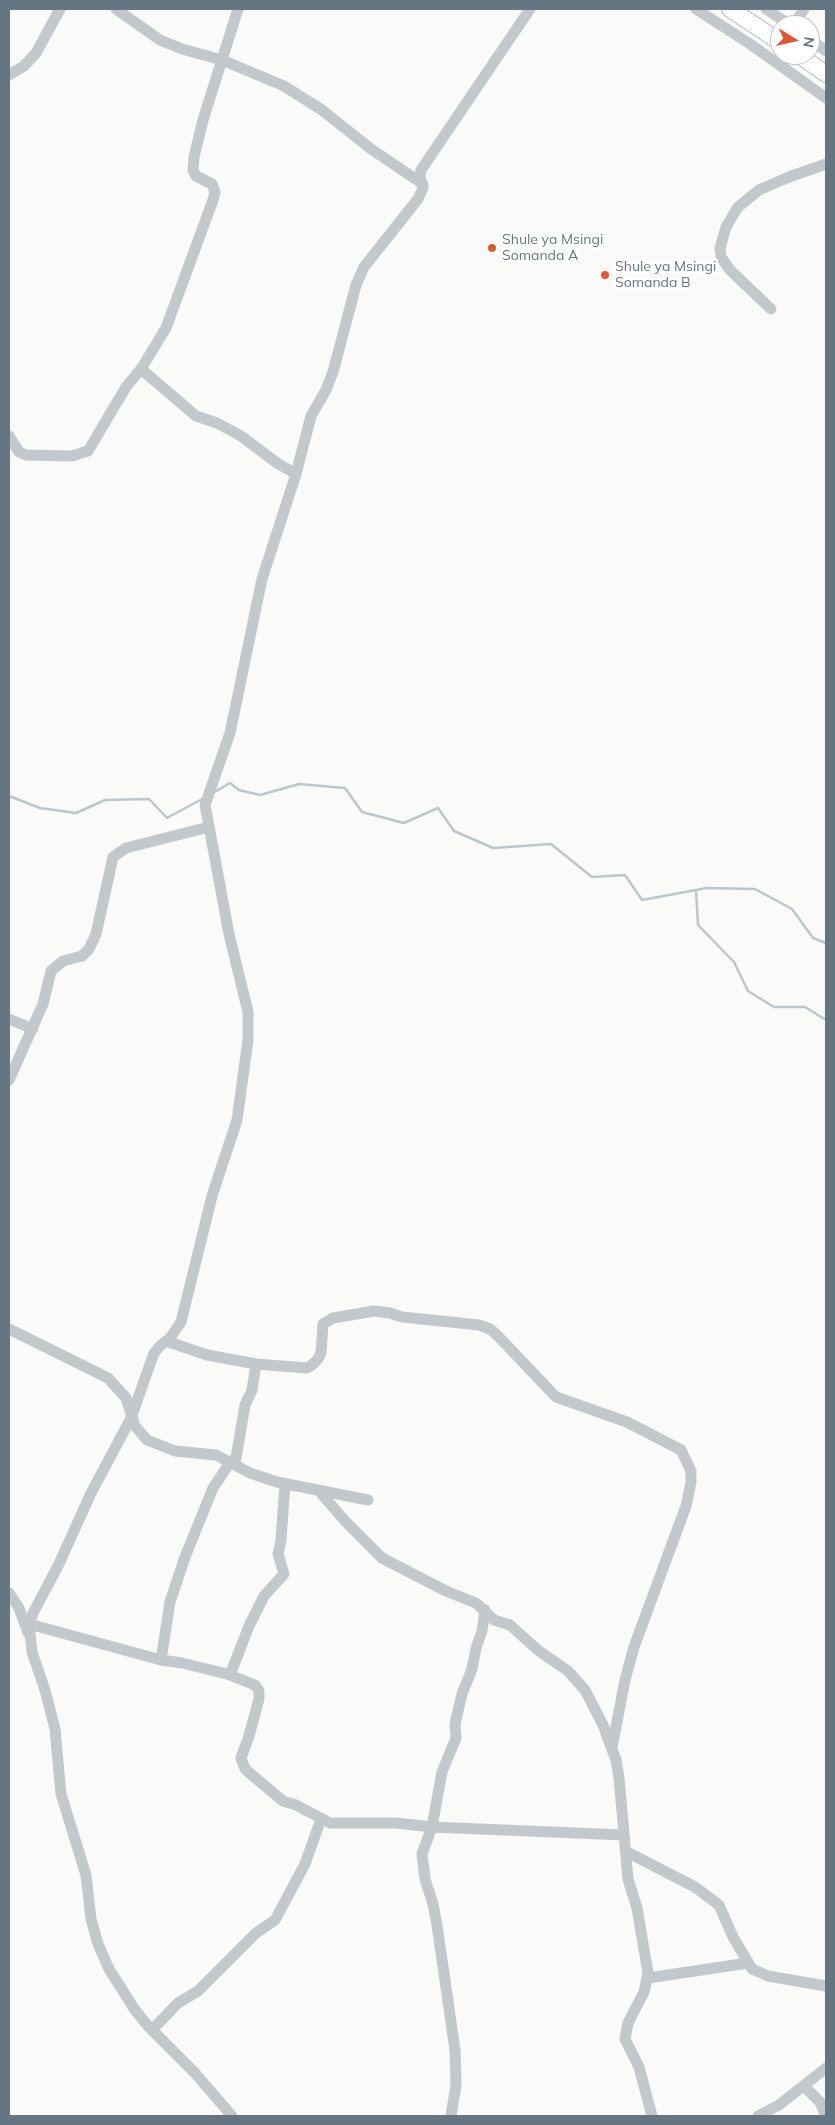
<!DOCTYPE html>
<style>
body{margin:0}
#map{position:relative;width:835px;height:2125px;overflow:hidden;background:#fafaf8;font-family:Mulish,sans-serif}
canvas{display:block}
.frame{position:absolute;inset:0;border:10px solid #657683;pointer-events:none}
.north{position:absolute;left:770px;top:15px;width:50px;height:50px;box-sizing:border-box;background:#fff;border:1px solid #c1c8cd;border-radius:50%;rotate:99deg;font-size:14px;font-weight:700;line-height:20px;text-align:center;color:#657683}
.north::after{content:'';display:block;margin:auto;width:18px;height:22px;background:#e4572e;clip-path:polygon(50% 0,100% 100%,50% 72%,0 100%)}
</style>
<div id="map">
<canvas width="835" height="2125"></canvas>
<div class="frame"></div>
<div class="north">N</div>
</div>
<script>
const c = document.querySelector('canvas').getContext('2d');
c.lineJoin = 'round';
const poly = rows => new Path2D(rows.map(r => 'M' + r).join(''));
function trace(path, color, width, dash) { c.strokeStyle = color; c.lineWidth = width; c.lineCap = dash ? 'butt' : 'round'; c.setLineDash(dash || []); c.stroke(path); }
function write(font, color, halo, rows, align = 'center') {
  c.font = font + ' Mulish,sans-serif'; c.lineWidth = 5; c.setLineDash([]); c.textBaseline = 'middle'; c.strokeStyle = halo; c.fillStyle = color; for (const [text, x, y, turn = 0] of rows) {
    c.save(); c.translate(x, y); c.rotate((+turn || 0) * Math.PI / 180); c.textAlign = isNaN(turn) ? turn : align; if (halo) c.strokeText(text, 0, 0); c.fillText(text, 0, 0); c.restore();
  }
}
trace(poly([
 [213,793,230,783,239,790,260,795,299,784,345,788,362,812,404,823,438,808,454,831,493,848,551,844,592,877,625,875,642,900,696,890,698,925,734,962,748,991,774,1007,805,1007,826,1020],
 [9,796,40,808,76,813,105,800,149,799,167,818,204,798],
 [696,890,706,888,755,889,792,909,813,938,826,943]
]), '#bbc7cb', 2.5);
const highway = poly([
 [730,9,780,42],
 [799,55,826,74]
]);
trace(highway, '#b4b9bd', 18);
trace(poly([
 [116,9,160,40,182,49,222,60,284,86,322,110,371,149,423,184],
 [696,9,750,44,826,98],
 [766,9,790,25],
 [794,25,804,9],
 [810,39,826,51],
 [9,75,24,66,36,53,60,9],
 [771,309,730,270,721,257,720,248,726,227,738,207,759,190,789,177,826,164],
 [141,369,196,416,217,423,241,436,277,463,296,474],
 [9,436,19,452,26,455,72,456,88,451,126,387,141,369,166,328,213,200,215,192,212,184,196,176,193,170,194,157,203,120,238,9],
 [9,1019,33,1029],
 [9,1080,43,1004,51,971,63,961,82,956,89,949,96,934,113,857,126,848,209,827],
 [9,1329,108,1378,126,1398,135,1426,147,1440,175,1451,216,1455,250,1473,277,1482,368,1500],
 [166,1341,207,1355,256,1364,307,1368,312,1365,318,1359,321,1353,323,1324,333,1318,374,1311,390,1313,402,1317,479,1325,490,1329,496,1334,556,1397,627,1422,681,1450,691,1471,691,1482,686,1506,634,1647,625,1680,612,1748],
 [235,1464,245,1405,252,1390,256,1364],
 [319,1491,346,1522,382,1558,446,1591,476,1603,494,1620,510,1625,539,1651,568,1671,585,1690,603,1725,616,1760,619,1778,628,1879,637,1908,648,1973,644,1992,628,2023,625,2039,639,2067,652,2116],
 [9,1593,19,1608,28,1633],
 [29,1624,161,1660,182,1663,227,1674,255,1685,259,1691,259,1699,249,1736,241,1758,243,1764,246,1770,283,1801,296,1805,330,1823,396,1823,432,1827,624,1835],
 [161,1660,170,1602,185,1557,213,1488,231,1461],
 [230,1675,249,1626,264,1596,284,1574,278,1554,281,1540,285,1484],
 [627,1852,695,1887,719,1905,733,1937,752,1969,768,1976,826,1986],
 [648,1978,748,1963],
 [152,2030,178,2003,198,1991,256,1933,275,1920,305,1864,321,1819],
 [805,2087,820,2102,826,2116],
 [232,2116,195,2073,148,2026,135,2010,109,1969,98,1944,91,1919,86,1875,61,1794,55,1729,45,1690,32,1652,29,1624,33,1613,58,1566,91,1493,131,1418,154,1353,161,1345,170,1338,181,1322,212,1196,237,1120,248,1040,248,1012,229,934,205,805,230,733,262,579,296,474,311,416,326,390,333,372,356,285,364,267,418,199,423,188,420,176,421,170,530,9],
 [451,2116,456,2085,455,2050,437,1925,433,1904,425,1879,422,1854,432,1827,442,1772,456,1738,455,1724,462,1694,472,1669,476,1648,482,1631,485,1610],
 [758,2116,779,2105,826,2068]
]), '#c3c8cc', 11);
trace(highway, '#fff', 16);
for (const [x, y, r, color] of [
 [492,248,5,"#e4572e"],
 [605,275,5,"#e4572e"]
]) { const dot = new Path2D(); dot.arc(x, y, r, 0, 2 * Math.PI); c.fillStyle = color; c.fill(dot); trace(dot, '#fff', 2); }
write('14px', '#657683', '#fff', [
 ["Shule ya Msingi",502,240],
 ["Somanda A",502,256],
 ["Shule ya Msingi",615,267],
 ["Somanda B",615,283]
], 'left');
</script>
